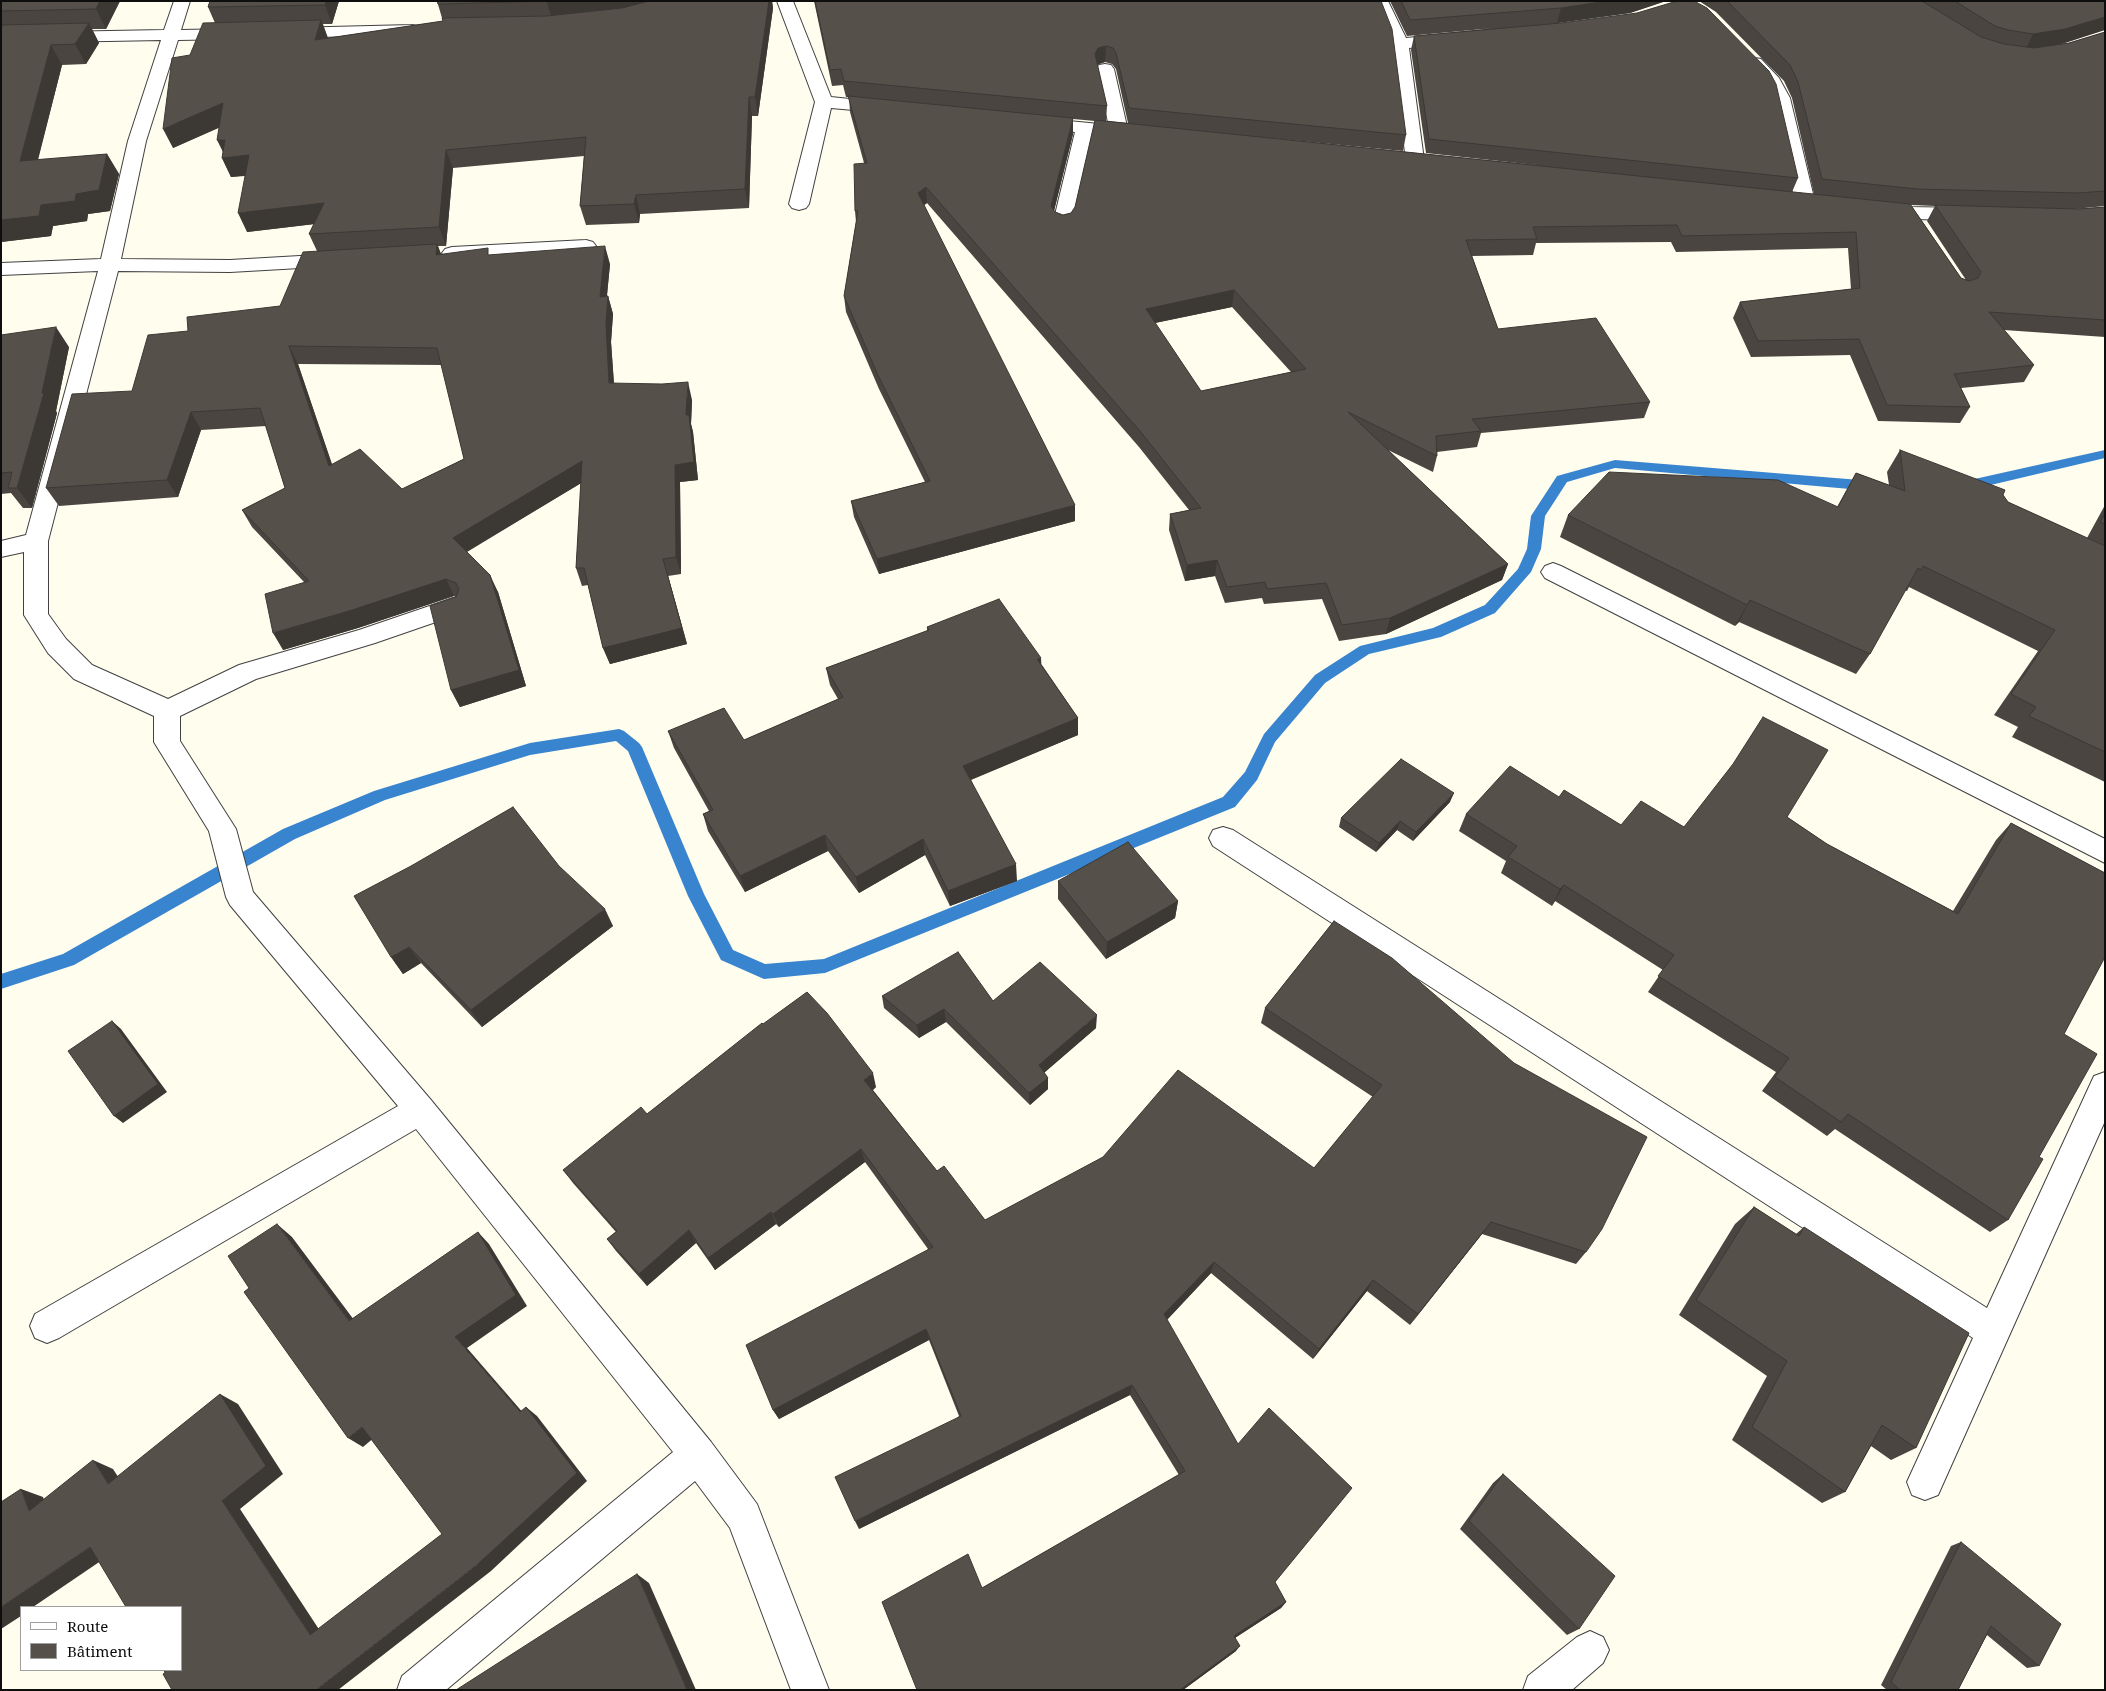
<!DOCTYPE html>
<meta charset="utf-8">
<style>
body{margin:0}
#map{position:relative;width:2106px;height:1691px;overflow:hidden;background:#fffdee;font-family:"Noto Serif",serif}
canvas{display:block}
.frame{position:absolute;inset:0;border:2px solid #0e0e0e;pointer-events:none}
.legend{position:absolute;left:20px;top:1606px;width:162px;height:65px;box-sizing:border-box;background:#fff;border:1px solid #9f9f9f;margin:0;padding:6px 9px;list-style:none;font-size:15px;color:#0e0e0e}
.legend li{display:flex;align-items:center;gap:10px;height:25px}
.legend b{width:25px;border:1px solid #9f9f9f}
</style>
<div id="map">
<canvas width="2106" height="1691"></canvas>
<div class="frame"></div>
<ul class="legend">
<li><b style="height:6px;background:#fff"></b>Route</li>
<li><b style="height:14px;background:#56504a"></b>Bâtiment</li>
</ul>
</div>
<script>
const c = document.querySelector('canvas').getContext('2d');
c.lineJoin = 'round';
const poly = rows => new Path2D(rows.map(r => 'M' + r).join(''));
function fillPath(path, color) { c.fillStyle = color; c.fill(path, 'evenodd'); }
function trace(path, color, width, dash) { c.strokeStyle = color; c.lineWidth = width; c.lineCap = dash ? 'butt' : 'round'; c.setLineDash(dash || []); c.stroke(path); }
fillPath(poly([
 [2105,450,2105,458,1961,492,1956,490,1954,487,1956,484,1961,482,2105,450],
 [1615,460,1872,481,1877,483,1879,486,1877,489,1872,491,1615,468,1567,482,1545,516,1541,549,1531,572,1495,613,1441,637,1369,654,1325,683,1275,742,1257,780,1235,807,825,973,764,979,721,960,688,896,628,751,616,741,530,755,385,800,295,839,74,965,1,989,1,974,63,954,283,829,374,791,530,743,619,729,624,731,639,743,642,747,704,894,733,950,765,964,824,959,1223,797,1245,772,1264,734,1315,675,1360,646,1433,628,1485,605,1518,569,1527,549,1531,516,1557,476,1615,460]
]), '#3884cf');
const service = poly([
 [1105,64,1111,65,1114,69,1128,131,1125,135,1119,136,1113,135,1110,131,1096,69,1099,65,1105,64]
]);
const minor = poly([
 [174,1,190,1,181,30,235,29,241,30,243,34,241,38,235,39,178,40,146,141,121,259,230,260,335,254,342,256,345,260,342,264,335,266,230,272,118,271,48,541,48,614,66,639,92,665,168,699,239,665,359,630,453,598,462,601,465,607,462,613,375,643,256,679,180,716,180,741,236,829,253,892,431,1100,711,1442,757,1504,829,1690,791,1690,730,1528,695,1481,446,1690,397,1690,402,1676,673,1452,416,1129,59,1338,47,1343,35,1338,30,1326,35,1314,398,1106,230,905,226,897,209,831,154,742,154,716,74,679,48,653,24,615,24,552,1,557,1,541,26,535,98,271,1,275,1,263,101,259,128,141,161,40,1,43,1,33,164,30,174,1],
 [777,1,793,1,831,97,887,103,893,104,896,108,893,112,887,113,831,108,809,204,806,208,799,210,792,208,789,204,815,102,777,1],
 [1372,1,1388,1,1406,38,1450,34,1456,35,1458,39,1456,43,1450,44,1409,48,1424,160,1422,164,1415,166,1408,164,1406,160,1391,44,1372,1],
 [412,25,418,26,420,30,418,34,288,38,282,37,280,33,282,29,288,28,412,25],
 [1755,58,1761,59,1779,78,1790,98,1815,202,1812,206,1805,208,1798,206,1795,202,1772,98,1765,84,1746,63,1749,59,1755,58],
 [1037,118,1131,127,1137,128,1140,132,1137,136,1131,137,1093,134,1073,223,1070,227,1063,229,1056,227,1053,223,1075,132,1031,127,1028,123,1031,119,1037,118],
 [1880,204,1909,207,1967,208,1974,210,1977,214,1974,218,1967,220,1909,219,1873,214,1870,210,1873,206,1880,204],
 [586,240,593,242,596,246,593,250,452,259,445,257,442,253,445,249,452,247,586,240],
 [1553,563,1561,566,2105,839,2105,863,1545,578,1541,572,1545,566,1553,563],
 [1223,827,1233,830,1987,1308,2094,1076,2105,1072,2105,1121,1938,1495,1925,1500,1912,1495,1907,1482,1973,1338,1213,846,1209,838,1213,830,1223,827],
 [1590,1631,1603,1637,1609,1650,1603,1663,1572,1690,1523,1690,1528,1676,1577,1637,1590,1631]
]);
trace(service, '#414141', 2);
trace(minor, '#414141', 2);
fillPath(service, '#fff');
fillPath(minor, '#fff');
fillPath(poly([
 [1,1,120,1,106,29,92,29,99,43,86,64,62,65,38,160,107,154,119,174,110,211,88,214,87,221,53,226,51,236,1,242],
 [210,1,339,1,332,24,323,24,328,38,443,21,442,18,437,1,772,1,773,8,758,116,752,116,749,208,640,214,639,223,586,225,580,206,584,156,453,168,446,246,438,246,441,254,490,255,610,264,607,296,608,296,613,314,611,342,614,383,692,400,691,424,693,432,698,480,680,482,681,574,668,576,687,644,610,664,603,648,588,585,582,586,576,568,581,483,467,552,498,592,526,686,460,707,451,690,455,597,454,596,358,628,283,650,304,582,252,527,242,510,285,488,266,426,201,430,178,497,59,506,46,488,132,391,188,331,280,306,317,251,309,234,314,224,247,232,245,176,231,177,222,158,223,153,220,127,173,148,190,55,215,23,208,7],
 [298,364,442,365,464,459,402,489,332,464],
 [814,1,1381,1,1406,135,1403,151,1260,137,1545,166,1426,153,1411,50,1414,36,1495,28,1407,36,1390,1,1666,1,1630,13,1558,23,1798,178,1792,192,1814,194,1792,98,1784,81,1716,12,1699,1,2105,1,2105,30,2059,45,2069,43,2105,32,2105,206,2074,209,2105,207,2105,337,2004,330,2034,365,2024,382,1961,388,1970,407,1960,423,1878,421,1850,355,1751,357,1733,318,1740,302,1851,289,1848,248,1676,252,1671,242,1536,243,1533,255,1472,256,1498,329,1650,402,1644,418,1481,433,1477,447,1437,452,1437,456,1433,472,1388,450,1508,564,1502,580,1386,634,1339,641,1322,599,1264,604,1262,598,1225,603,1215,576,1185,581,1169,530,1170,514,1189,510,1139,447,927,203,924,205,1075,521,879,574,854,517,851,501,925,482,879,389,846,312,844,296,856,222,855,211,864,163,850,112,849,97,846,97,843,85,832,86],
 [1105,62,1112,64,1116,69,1128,123,1106,121,1107,106,1097,65],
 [1073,119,1095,121,1075,207,1071,213,1063,215,1055,212,1054,211,1073,134],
 [1911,205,1935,206,1927,221,1966,280,1961,278],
 [1232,307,1291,372,1201,391,1155,323],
 [1,335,69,347,56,411,57,413,32,508,23,508,11,493,1,494],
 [1900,450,2003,495,2008,502,2087,538,2105,505,2105,782,2012,737,2018,727,1994,715,2038,651,1909,587,1907,591,1905,590,1870,654,1856,674,1739,622,1735,626,1560,537,1568,515,1837,507,1856,473,1889,485,1887,472],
 [927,627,1042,665,1078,718,1078,735,971,780,1017,881,950,906,925,855,859,893,828,851,745,892,708,831,703,814,709,811,674,748,668,731,744,740,838,699,830,685,826,668,927,631],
 [1559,797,1621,825,1684,827,1787,817,1827,844,1953,911,1996,840,2011,823,2105,873,2105,958,2104,958,2064,1034,2039,1157,2008,1220,1990,1232,1835,1129,1827,1136,1762,1091,1776,1072,1648,992,1663,970,1555,901,1552,906,1501,873,1506,861,1459,831,1466,814],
 [1450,802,1413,841,1397,830,1376,852,1339,827,1341,818],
 [559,866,613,926,482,1027,421,963,403,974,391,957],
 [1058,881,1178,901,1175,918,1106,959,1058,899],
 [1334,921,1586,1252,1576,1264,1482,1234,1410,1325,1367,1291,1313,1359,1211,1273,1167,1320,1275,1583,1286,1602,1281,1608,1235,1638,1236,1651,1183,1690,917,1690,982,1588,1179,1475,1130,1395,859,1529,959,1416,929,1340,779,1419,773,1410,928,1249,865,1162,779,1227,776,1224,715,1270,696,1243,647,1286,616,1251,607,1239,616,1232,573,1183,563,1170,647,1114,763,1024,876,1087,873,1090,937,1171,985,1220,1314,1168,1373,1097,1261,1023,1265,1008],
 [882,996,993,1001,1096,1028,1044,1073,1048,1078,1048,1089,1030,1105,946,1022,919,1038,884,1008],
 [1754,1207,1796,1234,1804,1227,1916,1448,1891,1460,1871,1446,1845,1492,1822,1503,1732,1440,1767,1376,1679,1315,1735,1224],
 [1503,1474,1579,1629,1567,1635,1460,1529,1493,1483],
 [1961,1542,2039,1666,2027,1668,1987,1635,1958,1690,1887,1690,1881,1685,1951,1546]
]), '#4a4540');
fillPath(poly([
 [100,1,120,1,106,29,96,9],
 [326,1,339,1,332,24,325,5],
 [553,1,672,1,552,20,547,2],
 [769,1,772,1,773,8,758,116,755,97],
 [1607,1,1666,1,1630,13,1557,23,1561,8],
 [2105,17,2104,30,2057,45,2025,50,2033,34],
 [321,20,328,39,315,40],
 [89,23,99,43,86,64,75,44],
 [51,45,62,65,32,182,20,161],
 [1106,46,1105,62,1098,64,1094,69,1095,54,1098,48],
 [749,97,752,116,749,208,745,189],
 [223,103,232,122,173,148,163,129],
 [1073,118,1073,134,1051,223,1051,206],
 [217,140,225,140,249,155,258,174,231,177,222,158,226,158],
 [446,150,453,168,446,246,439,227],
 [107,154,119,174,110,211,88,214,87,221,53,226,51,236,1,242,1,220,76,194],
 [926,187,927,203,919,209,918,193],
 [636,195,640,214,639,223,634,204],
 [324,203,332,222,247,232,238,213],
 [437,244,444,262,436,255],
 [605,246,610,264,605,314,600,297],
 [1234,290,1232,307,1145,325,1146,309],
 [608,296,613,314,611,342,615,400,609,383,606,324],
 [56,327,69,347,56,411,57,413,32,508,17,488,42,393],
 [289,346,298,364,338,483,329,466],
 [688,382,692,400,691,424,693,432,698,480,680,482,681,574,676,557,675,465,686,415],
 [191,412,201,430,178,497,167,480],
 [582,461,588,479,461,555,453,538],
 [1075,505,1075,521,879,574,877,559],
 [1217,560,1215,576,1185,581,1187,565],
 [1508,564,1502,580,1386,634,1390,618],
 [490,575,498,592,526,686,460,707,451,690],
 [668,576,687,644,610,664,603,648],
 [446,579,454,596,358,628,283,650,273,633],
 [1750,600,1739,622,1735,626,1747,605],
 [1041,658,1042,675,1037,659],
 [1078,718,1078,735,965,782,963,766],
 [1454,793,1450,802,1413,841,1416,832],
 [1400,821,1397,830,1376,852,1379,843],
 [825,835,828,851,745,892,740,876],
 [923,839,925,855,859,893,856,877],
 [1016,864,1017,881,950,906,948,891],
 [1564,885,1555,901,1552,906,1560,889],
 [1178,901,1175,918,1106,959,1107,942],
 [605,909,613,926,482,1027,471,1010],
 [409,947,421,963,403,974,391,957],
 [944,1009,946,1022,919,1038,917,1025],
 [1097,1015,1096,1028,1039,1077,1039,1065],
 [112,1021,121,1029,167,1092,123,1123,114,1116],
 [873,1073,876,1087,868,1094,864,1080],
 [1048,1078,1048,1089,1030,1105,1029,1093],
 [861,1149,865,1162,779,1227,773,1214],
 [771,1212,776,1224,715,1270,708,1258],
 [1491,1222,1482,1234,1410,1325,1418,1314],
 [277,1224,292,1237,363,1332,349,1321],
 [689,1230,696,1243,647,1286,639,1274],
 [478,1232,489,1244,527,1306,467,1348,531,1422,520,1412,455,1337],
 [1214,1262,1211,1273,1162,1325,1164,1314],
 [1373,1280,1367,1291,1313,1359,1319,1349],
 [926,1329,929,1340,779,1419,773,1410],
 [1132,1385,1130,1395,859,1529,855,1521],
 [220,1394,238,1404,283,1474,240,1509,326,1640,310,1635,222,1501],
 [526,1407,537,1416,587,1481,491,1571,338,1690,316,1690,478,1564],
 [362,1427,376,1436,363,1447,348,1438],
 [93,1460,113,1469,128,1492,108,1484],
 [21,1489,43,1497,51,1519,29,1511],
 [90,1547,111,1554,33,1607,21,1607,21,1616,1,1629,1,1607],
 [637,1574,649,1583,696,1690,687,1690],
 [1286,1602,1281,1608,1230,1641,1234,1636],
 [1240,1646,1236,1651,1183,1690,1180,1690]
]), '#3c3834');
const building = poly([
 [1,1,100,1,96,9,1,11,1,1],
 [210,1,326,1,325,5,208,7,210,1],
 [437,1,553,1,438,4,437,1],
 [649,1,769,1,755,97,749,97,745,189,636,195,634,204,580,206,586,137,446,150,439,227,309,234,324,203,238,213,249,155,222,158,225,140,217,140,223,103,163,129,172,58,190,55,203,23,321,20,315,40,443,21,442,18,547,16,622,8,649,1],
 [815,1,1381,1,1392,29,1406,135,1129,108,1116,53,1113,48,1106,46,1098,48,1095,54,1107,106,844,81,841,69,830,70,815,1],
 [1401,1,1607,1,1561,8,1410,20,1401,1],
 [1677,1,1694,1,1707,8,1769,71,1776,84,1798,178,1429,139,1414,36,1561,23,1637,13,1677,1],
 [1727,1,1922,1,1981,37,2004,44,2034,48,2069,43,2105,32,2105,191,2078,193,1917,189,1822,179,1798,82,1790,65,1727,1],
 [1955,1,2105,1,2105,17,2065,29,2033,34,2008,30,1995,26,1955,1],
 [89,23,75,44,51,45,20,161,107,154,99,190,76,194,75,201,41,205,39,216,1,220,1,25,89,23],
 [848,96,1073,118,1051,206,1055,212,1063,215,1071,213,1075,207,1095,120,1910,204,1961,278,1969,281,1978,278,1981,272,1935,205,2078,209,2105,207,2105,320,1989,312,2034,365,1954,374,1970,407,1887,405,1859,339,1758,341,1740,302,1860,288,1856,232,1682,236,1677,225,1533,227,1537,239,1466,240,1498,329,1596,318,1650,402,1472,419,1481,431,1436,436,1437,456,1348,412,1508,564,1390,618,1342,625,1326,583,1267,589,1265,582,1227,587,1217,560,1187,565,1170,514,1201,508,1140,431,926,187,918,193,1075,505,877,559,851,501,930,481,877,373,844,296,858,211,855,211,854,164,867,163,848,96],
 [1234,290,1306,369,1201,391,1146,309,1234,290],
 [437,244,436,255,488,248,488,255,605,246,600,297,608,296,606,324,609,383,662,384,688,382,686,415,689,415,694,462,675,465,676,557,663,559,682,628,603,648,584,568,576,568,582,461,453,538,490,575,519,670,451,690,430,606,456,597,459,589,456,583,446,579,349,611,273,633,265,594,309,581,242,510,285,488,260,408,191,412,167,480,46,488,72,394,132,391,148,335,188,331,187,317,280,306,303,252,437,244],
 [289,346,437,348,464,459,402,489,360,449,329,466,289,346],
 [56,327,42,393,44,393,17,488,8,488,12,472,1,473,1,335,56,327],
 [1900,450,2005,490,2003,495,2008,502,2105,546,2105,752,2029,716,2036,707,2011,694,2055,630,1923,566,1921,570,1918,568,1870,654,1750,600,1747,605,1568,515,1609,472,1778,480,1838,507,1856,473,1905,491,1900,450],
 [2105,514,2105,524,2100,522,2105,514],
 [999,599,1041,658,1037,659,1078,718,963,766,1016,864,948,891,923,839,856,877,825,835,740,876,703,814,713,810,668,731,724,708,744,740,843,697,826,668,929,630,927,627,999,599],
 [1763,717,1828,750,1787,817,1827,844,1958,914,2011,823,2105,873,2105,957,2064,1034,2097,1054,2039,1157,2043,1159,2008,1220,1848,1114,1841,1122,1775,1077,1789,1058,1658,976,1674,955,1564,885,1560,889,1508,857,1517,846,1466,814,1510,766,1559,797,1564,790,1621,825,1641,801,1684,827,1733,764,1763,717],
 [1401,759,1454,793,1416,832,1400,821,1379,843,1341,818,1401,759],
 [513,807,559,866,605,909,471,1010,409,947,391,957,354,896,411,866,513,807],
 [1128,842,1178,901,1107,942,1058,881,1128,842],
 [1334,921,1392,958,1514,1063,1647,1137,1602,1229,1586,1252,1491,1222,1418,1314,1373,1280,1319,1349,1214,1262,1164,1314,1238,1444,1269,1408,1352,1488,1275,1582,1286,1602,1234,1636,1240,1646,1180,1690,917,1690,882,1602,968,1554,982,1588,1185,1471,1132,1385,855,1521,835,1477,961,1416,926,1329,773,1410,746,1345,933,1247,861,1149,773,1214,771,1212,708,1258,689,1230,639,1274,607,1239,617,1231,563,1170,641,1107,647,1114,762,1023,763,1024,807,992,827,1013,873,1073,864,1080,937,1171,944,1166,985,1220,1103,1157,1178,1070,1314,1168,1382,1085,1265,1008,1334,921],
 [958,952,993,1001,1040,962,1097,1015,1039,1065,1048,1078,1029,1093,944,1009,917,1025,882,996,958,952],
 [112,1021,158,1084,114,1116,68,1051,112,1021],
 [1754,1207,1799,1236,1804,1227,1969,1333,1916,1448,1882,1425,1845,1492,1752,1427,1787,1361,1696,1300,1754,1207],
 [277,1224,349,1321,478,1232,516,1295,455,1337,520,1412,526,1407,577,1473,478,1564,316,1690,172,1690,163,1674,165,1673,164,1670,181,1670,181,1607,126,1607,90,1547,1,1607,1,1502,21,1489,29,1511,93,1460,108,1484,220,1394,266,1466,222,1501,310,1635,442,1534,362,1427,348,1438,244,1292,249,1288,228,1256,277,1224],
 [1503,1474,1615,1576,1579,1629,1469,1521,1503,1474],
 [1961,1542,2061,1624,2039,1666,1991,1626,1958,1690,1900,1690,1891,1682,1961,1542],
 [637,1574,687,1690,456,1690,637,1574]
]);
fillPath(building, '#56504a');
trace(building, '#3c3834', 1);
</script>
